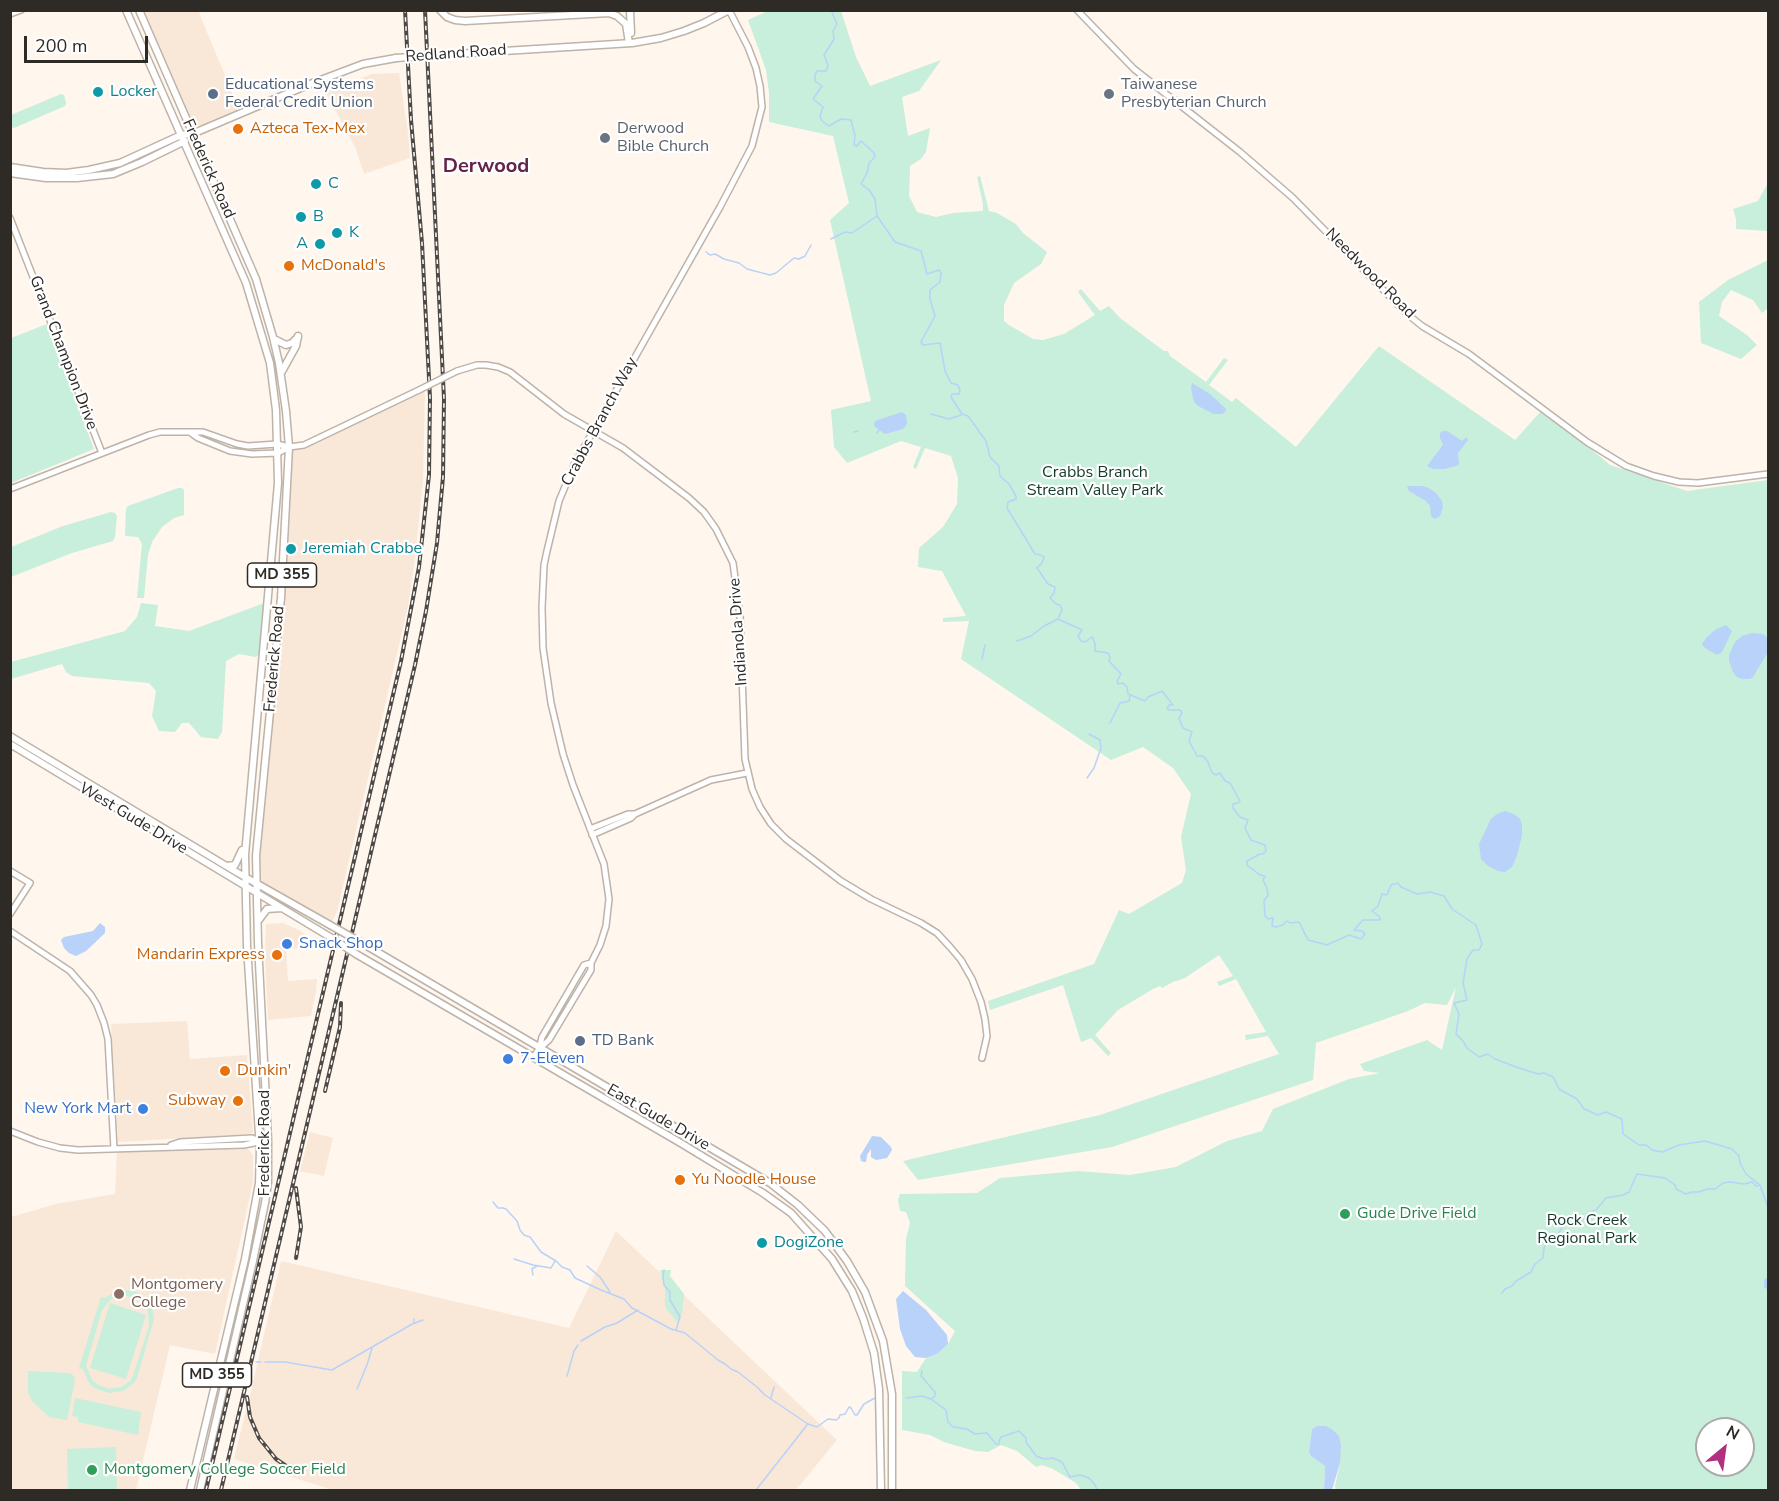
<!DOCTYPE html>
<style>
body{margin:0}
#map{position:relative;width:1779px;height:1501px;overflow:hidden;background:#fff6ed;font-family:"Nunito Sans",sans-serif}
canvas{display:block}
.frame{position:absolute;inset:0;border:12px solid #2e2a26;pointer-events:none}
.north{position:absolute;left:1695px;top:1417px;width:60px;height:60px;box-sizing:border-box;background:#fff;border:2px solid #abaaa8;border-radius:50%;rotate:29deg;font-size:16px;font-weight:700;line-height:24px;text-align:center;color:#2e2a26}
.north::after{content:'';display:block;margin:auto;width:21px;height:27px;background:#b1317e;clip-path:polygon(50% 0,100% 100%,50% 72%,0 100%)}
.scale{position:absolute;left:24px;top:36px;width:124px;height:27px;box-sizing:border-box;border:3px solid #2e2a26;border-top:0;padding-left:8px;font-size:18px;line-height:21px;white-space:nowrap;color:#2e2a26;-webkit-text-stroke:4px #fff;paint-order:stroke}
</style>
<div id="map">
<canvas width="1779" height="1501"></canvas>
<div class="frame"></div>
<div class="north">N</div>
<div class="scale">200 m</div>
</div>
<script>
const c = document.querySelector('canvas').getContext('2d');
c.lineJoin = 'round';
function fillPath(path, color) { c.fillStyle = color; c.fill(path, 'evenodd'); }
const poly = rows => new Path2D(rows.map(r => 'M' + r).join(''));
function trace(path, color, width, dash) { c.strokeStyle = color; c.lineWidth = width; c.lineCap = dash ? 'butt' : 'round'; c.setLineDash(dash || []); c.stroke(path); }
function write(font, color, halo, rows, align = 'center') {
  c.font = font + ' "Nunito Sans",sans-serif'; c.lineWidth = 4.5; c.setLineDash([]); c.textBaseline = 'middle'; c.strokeStyle = halo; c.fillStyle = color; for (const [text, x, y, turn = 0] of rows) {
    c.save(); c.translate(x, y); c.rotate((+turn || 0) * Math.PI / 180); c.textAlign = isNaN(turn) ? turn : align; if (halo) c.strokeText(text, 0, 0); c.fillText(text, 0, 0); c.restore();
  }
}
fillPath(poly([
 [139,11,204,11,199,13,241,114,193,136],
 [399,73,408,132,410,158,364,174,356,149,326,93,371,74],
 [423,388,425,394,423,480,415,559,408,606,337,912,330,925,256,883,275,661,289,447,304,445],
 [283,923,297,929,313,940,313,943,308,948,286,949,288,981,317,979,316,991,311,1016,268,1020,265,958,266,924],
 [187,1021,190,1059,247,1055,253,1132,251,1134,118,1142,111,1024],
 [310,1132,333,1138,324,1176,300,1171],
 [248,1149,253,1155,253,1182,215,1354,170,1345,136,1490,11,1490,11,1217,56,1204,115,1194,117,1151],
 [616,1231,837,1440,796,1490,333,1490,234,1459,246,1410,251,1409,249,1400,281,1261,569,1328]
]), '#f9e8d7');
fillPath(poly([
 [768,11,841,11,856,57,870,86,941,60,919,91,902,97,908,136,930,128,926,152,921,159,910,166,909,196,917,212,936,217,953,213,982,211,983,210,983,204,977,177,980,176,989,211,997,213,1016,224,1023,233,1047,252,1041,264,1014,283,1004,305,1004,321,1009,325,1033,339,1043,340,1064,334,1095,315,1078,292,1081,289,1100,311,1109,306,1120,318,1164,351,1168,351,1170,356,1206,382,1224,358,1228,360,1209,385,1232,402,1236,398,1296,447,1379,346,1515,440,1543,409,1610,465,1687,491,1768,480,1768,1490,1336,1490,1335,1486,1340,1463,1312,1429,1309,1452,1311,1456,1325,1466,1324,1490,1081,1490,1076,1483,1053,1469,1042,1465,1036,1467,1017,1451,1001,1445,988,1452,975,1451,944,1442,930,1435,902,1430,902,1371,917,1372,926,1358,937,1354,948,1344,955,1331,905,1286,906,1239,910,1223,906,1212,900,1211,898,1200,900,1194,977,1193,1000,1178,1078,1171,1130,1175,1176,1167,1227,1141,1262,1131,1273,1109,1349,1079,1380,1073,1364,1071,1360,1064,1427,1040,1442,1050,1456,987,1447,1005,1425,1003,1408,1011,1316,1043,1313,1080,1112,1147,918,1180,903,1161,1100,1115,1279,1054,1268,1036,1246,1040,1245,1035,1266,1032,1236,979,1219,986,1217,982,1233,976,1219,955,1185,978,1173,982,1162,988,1160,986,1153,989,1118,1010,1095,1035,1111,1053,1108,1056,1091,1038,1081,1042,1063,985,990,1010,988,1001,1094,964,1119,910,1129,914,1182,883,1186,870,1181,837,1191,794,1173,768,1143,747,1111,760,961,659,969,621,943,622,943,618,966,616,942,571,918,567,919,548,943,527,957,504,958,478,951,456,925,448,916,469,913,467,921,447,901,441,847,463,834,447,831,410,871,401,830,220,849,203,833,136,769,122,769,93,766,70,748,20],
 [1707,1429,1743,1429,1743,1465,1707,1465],
 [61,94,64,95,66,103,65,106,14,128,11,127,11,115],
 [1768,183,1768,231,1736,229,1736,219,1733,209,1758,201],
 [1768,260,1768,308,1762,313,1753,300,1731,290,1722,302,1719,316,1747,335,1757,345,1741,359,1701,343,1699,302,1728,280],
 [47,324,94,449,11,483,11,338],
 [178,488,182,488,184,490,184,515,174,518,162,527,152,542,148,555,144,598,137,598,142,544,138,537,125,536,126,509,128,506],
 [111,512,115,513,117,516,115,537,113,541,72,553,11,577,11,547,63,526],
 [267,602,261,652,256,657,239,654,226,661,222,732,218,739,201,737,189,723,182,723,175,732,159,731,152,716,156,691,149,683,72,676,66,672,62,664,11,679,11,662,125,631,137,617,141,603,158,605,155,626,189,631],
 [660,1270,671,1270,670,1276,684,1294,682,1314,677,1322,665,1307,665,1289],
 [122,1290,135,1291,144,1297,153,1311,154,1319,137,1378,133,1384,123,1391,109,1393,94,1388,89,1383,83,1369,79,1368,101,1297,104,1298,115,1292],
 [123,1295,137,1299,145,1306,148,1312,149,1326,133,1376,130,1381,121,1387,109,1389,97,1384,92,1380,86,1366,102,1310,111,1299],
 [110,1303,146,1315,126,1379,90,1368],
 [28,1371,68,1373,72,1374,74,1377,75,1380,67,1420,49,1417,32,1401,28,1392],
 [75,1398,141,1412,138,1435,78,1422,78,1417,72,1416],
 [116,1447,117,1490,68,1490,67,1449]
]), '#c8eedc');
fillPath(poly([
 [1192,383,1210,394,1226,409,1225,412,1222,414,1214,414,1198,406,1194,402,1191,389],
 [902,412,906,415,907,424,903,429,885,434,874,426,875,421],
 [1443,431,1447,431,1462,441,1466,437,1468,440,1458,453,1459,464,1456,466,1444,469,1433,469,1427,466,1443,445,1440,438,1440,433],
 [1409,486,1422,486,1429,488,1436,493,1442,501,1443,507,1440,516,1435,519,1433,518,1431,516,1430,506,1426,501,1409,491,1407,487],
 [1726,625,1732,631,1722,652,1717,655,1705,648,1702,644,1707,637,1715,630],
 [1752,633,1763,634,1768,638,1768,652,1753,677,1750,679,1742,679,1737,677,1733,672,1729,661,1729,655,1735,642,1742,636],
 [1505,811,1514,814,1520,819,1522,825,1522,835,1517,856,1512,867,1505,872,1498,871,1488,866,1481,859,1479,844,1491,819,1497,814],
 [100,923,105,927,105,933,86,951,76,956,69,953,64,948,61,940,64,937,93,931],
 [872,1136,881,1137,891,1147,892,1150,887,1158,876,1160,871,1157,871,1149,867,1155,866,1162,864,1162,861,1161,860,1156],
 [903,1291,926,1310,947,1335,948,1344,937,1354,926,1358,915,1357,906,1346,900,1329,896,1299],
 [1318,1426,1326,1426,1333,1430,1339,1436,1341,1446,1340,1463,1332,1490,1324,1490,1325,1466,1311,1456,1309,1452,1312,1429]
]), '#b8d2f9');
trace(poly([
 [831,10,837,24,833,31,834,39,824,55,828,65,827,69,826,71,817,71,815,75,815,81,822,86,813,99,823,107,820,116,822,121,829,126,841,119,851,120,855,136,854,145,857,146,861,141,874,153,875,157,869,163,867,173,861,184,869,190,875,199,877,216,895,242,921,251,927,274,939,270,941,273,940,282,930,290,930,299,935,316,921,342,923,345,940,343,945,371,951,383,958,385,960,391,959,394,952,394,951,397,962,414,968,416,986,441,990,457,999,466,1000,476,1009,484,1016,496,1016,499,1008,502,1007,508,1035,554,1041,555,1044,557,1042,563,1037,568,1048,584,1055,587,1054,593,1050,598,1056,604,1060,605,1062,610,1058,619,1082,630,1078,636,1081,641,1085,642,1092,637,1095,643,1095,651,1108,653,1110,657,1109,661,1121,674,1117,681,1118,684,1123,683,1127,687,1128,694,1145,701,1148,697,1162,691,1173,705,1169,705,1167,708,1169,710,1180,710,1182,713,1179,718,1183,728,1192,732,1189,741,1197,756,1203,756,1208,762,1212,773,1216,775,1220,773,1225,781,1230,783,1240,801,1238,803,1233,804,1233,808,1240,817,1248,820,1245,828,1251,840,1265,845,1266,851,1263,854,1260,854,1247,861,1247,865,1260,875,1265,876,1263,880,1267,888,1268,895,1264,901,1265,916,1268,919,1273,918,1272,926,1276,927,1283,925,1287,921,1290,923,1299,922,1308,940,1327,945,1349,935,1361,939,1365,934,1362,931,1354,930,1363,920,1380,920,1380,917,1372,911,1378,906,1382,894,1387,895,1391,885,1398,883,1401,887,1417,894,1430,892,1444,896,1452,909,1476,925,1482,944,1479,950,1473,950,1467,959,1463,983,1467,1000,1454,1003,1459,1014,1456,1034,1463,1041,1467,1048,1479,1057,1488,1054,1495,1059,1516,1067,1538,1074,1544,1073,1553,1077,1559,1089,1577,1099,1584,1109,1598,1115,1606,1112,1622,1119,1623,1134,1639,1145,1646,1145,1652,1150,1662,1152,1679,1145,1705,1141,1732,1149,1739,1156,1740,1163,1746,1174,1760,1185,1768,1208],
 [1176,97,1177,97],
 [1182,101,1198,115],
 [831,239,845,232,852,233,877,216],
 [706,252,710,255,715,254,724,259,739,263,747,269,770,275,776,273,794,258,799,259,805,256,811,245],
 [931,414,949,419,961,415],
 [854,432,858,431],
 [877,433,879,430],
 [1017,641,1031,636,1044,626,1058,619],
 [982,659,985,645],
 [1110,723,1120,703,1129,701,1130,695],
 [1087,778,1094,768,1101,748,1100,740,1089,734],
 [493,1202,498,1208,503,1208,506,1209,517,1221,520,1230,524,1235,530,1237,541,1252,556,1261,562,1267,570,1270,575,1278,601,1290,624,1299,632,1308,671,1329,685,1333,718,1360,725,1364,731,1369,738,1372,757,1387,765,1395,808,1424,817,1427,828,1419,836,1420,839,1418,840,1415,845,1414,849,1407,851,1408,855,1415,857,1415,864,1404,875,1398],
 [514,1259,533,1265,551,1268,555,1261],
 [587,1266,600,1277,610,1292],
 [664,1270,663,1277,664,1285,670,1292,670,1300,680,1317,676,1330],
 [533,1275,532,1269,537,1266],
 [1502,1293,1505,1289,1512,1286,1516,1281,1531,1272,1535,1264,1543,1258,1544,1248,1546,1244,1557,1236,1563,1226,1584,1219,1588,1213,1596,1210,1606,1198,1623,1195,1629,1192,1637,1174,1665,1178,1675,1185,1676,1189,1686,1194,1692,1192,1699,1192,1707,1189,1715,1189,1723,1183,1730,1182,1744,1184,1752,1182,1756,1186,1760,1185],
 [415,1323,423,1320],
 [581,1341,605,1327,617,1323,638,1310],
 [256,1362,261,1362],
 [265,1362,285,1362,332,1370,414,1323,414,1319],
 [922,1371,921,1376,935,1392,935,1396,931,1399],
 [567,1376,574,1351,578,1345],
 [357,1389,367,1365,372,1348],
 [771,1398,774,1387],
 [906,1398,922,1396,931,1399,946,1410,948,1422,953,1427,967,1429,975,1434,987,1433,996,1444,999,1444,999,1441,1001,1437,1019,1431,1026,1438,1026,1442,1036,1456,1044,1459,1053,1458,1062,1462,1070,1477,1080,1475,1089,1478,1095,1485,1097,1490],
 [756,1490,807,1425]
]), '#b8d2f9', 1.5);
trace(poly([
 [1768,1282,1768,1285]
]), '#b8d2f9', 8);
const minor = poly([
 [1077,10,1134,69,1240,152,1293,198,1406,313,1422,326,1469,354,1587,442,1626,466,1654,476,1679,482,1698,483,1768,474],
 [10,14,21,10],
 [10,218,102,453],
 [457,371,477,365,486,365,498,367,510,372,564,414,623,448,689,498,704,512,716,529,733,563,740,616,745,759,752,789,760,807,771,824,786,839,841,881,871,899,921,923,937,933,950,947,961,960,972,979,981,1002,985,1019,987,1036,982,1058],
 [191,433,198,438,230,451,252,454,278,453,289,447,304,445,419,390],
 [10,489,149,435,160,432,203,432,237,444,248,446,277,444,289,447],
 [590,829,628,814,635,814],
 [592,835,631,818,635,814,711,780,747,773],
 [10,871,30,883,10,914],
 [10,931,70,971,91,995,97,1005,104,1023,108,1039,114,1149],
 [539,1049,549,1040,591,970,591,963,600,945,606,926,609,899,604,864,573,785,563,754,551,703,543,648,542,608,544,565,547,551,559,501,574,465,720,207,752,146,762,107,760,86,756,68,748,47,729,10],
 [533,1058,539,1049,542,1037,584,965,591,963],
 [10,1131,38,1142,60,1148,78,1150,244,1145,268,1140],
 [171,1145,180,1142,252,1138,259,1141]
]);
const major = poly([
 [126,10,246,283,270,363,276,410,278,483,245,855,247,946,260,1150,259,1183,245,1259,190,1490],
 [139,10,256,279,273,337,279,363,286,411,289,447,281,598,256,856,258,943,268,1140,268,1182,265,1203,253,1261,200,1490],
 [440,10,447,17,455,20,465,21,609,13,617,16,626,24,629,43],
 [630,10,631,33],
 [440,55,632,43,661,38,684,31,704,23,729,10],
 [10,167,43,172,66,173,89,170,120,163,181,135,192,134,310,84,363,64,396,58],
 [10,173,46,178,77,178,113,174,142,162,185,141],
 [274,339,286,345,292,343,298,337],
 [281,373,296,346,298,336],
 [10,736,238,873,330,925],
 [10,744,330,937],
 [227,866,235,865,242,850],
 [258,921,267,909,281,908],
 [362,943,770,1183,798,1205,825,1231,847,1261,865,1292,883,1341,892,1394,892,1490],
 [356,954,679,1142,763,1193,791,1213,832,1259,852,1291,863,1318,874,1353,879,1389,881,1490]
]);
trace(minor, '#beb3a9', 8);
trace(major, '#beb3a9', 9);
trace(minor, '#fff', 5);
trace(major, '#fff', 6);
const rail = poly([
 [325,1091,340,1027,341,1003],
 [296,1188,301,1227,296,1258],
 [247,1397,250,1417,259,1438,276,1459,298,1474],
 [206,1490,401,661,419,567,429,475,430,398,422,243,411,120,405,10],
 [221,1490,415,665,426,611,437,543,443,477,444,399,425,10]
]);
trace(rail, '#4e4944', 4);
trace(rail, '#fff', 1.5, [4.5]);
const minorBridge = poly([
 [419,390,457,371]
]);
const majorBridge = poly([
 [396,58,440,55],
 [330,925,362,943],
 [330,937,356,954]
]);
trace(minorBridge, '#beb3a9', 8, []);
trace(majorBridge, '#beb3a9', 9, []);
trace(minorBridge, '#fff', 5);
trace(majorBridge, '#fff', 6);
for (const [x, y, r, color] of [
 [98,92,6,"#0f9aa8"],
 [213,94,6,"#5c6f8a"],
 [1109,94,6,"#6b7280"],
 [238,129,6,"#e8710a"],
 [605,138,6,"#6b7280"],
 [316,184,6,"#0f9aa8"],
 [301,217,6,"#0f9aa8"],
 [337,233,6,"#0f9aa8"],
 [320,244,6,"#0f9aa8"],
 [289,266,6,"#e8710a"],
 [291,549,6,"#0f9aa8"],
 [287,944,6,"#3f7fe0"],
 [277,955,6,"#e8710a"],
 [580,1041,6,"#5c6f8a"],
 [508,1059,6,"#3f7fe0"],
 [225,1071,6,"#e8710a"],
 [238,1101,6,"#e8710a"],
 [143,1109,6,"#3f7fe0"],
 [680,1180,6,"#e8710a"],
 [1345,1214,6,"#2e9e5b"],
 [762,1243,6,"#0f9aa8"],
 [119,1294,6,"#8d6e63"],
 [92,1470,6,"#2e9e5b"]
]) { const dot = new Path2D(); dot.arc(x, y, r, 0, 2 * Math.PI); c.fillStyle = color; c.fill(dot); trace(dot, '#fff', 2); }
for (const [x, y, w] of [
 [282,575,69],
 [217,1375,69]
]) { const box = new Path2D(); box.roundRect(x - w / 2, y - 12, w, 24, 4.5); c.fillStyle = '#fff'; c.fill(box); trace(box, '#2e2a26', 1.5); }
write('bold 15px', '#2e2a26', null, [
 ["MD 355",282,575],
 ["MD 355",217,1375]
]);
write('16px', '#2e2a26', '#fff', [
 ["Redland Road",456,54,-4],
 ["Frederick Road",208,169,66],
 ["Needwood Road",1370,274,45],
 ["Grand Champion Drive",63,353,69],
 ["Crabbs Branch Way",600,422,-62],
 ["Indianola Drive",739,632,-94],
 ["Frederick Road",275,659,-85],
 ["West Gude Drive",133,819,31],
 ["East Gude Drive",658,1118,30],
 ["Frederick Road",265,1143,-90]
]);
write('16px', '#4e5e75', '#fff', [
 ["Educational Systems",225,85],
 ["Federal Credit Union",225,103],
 ["TD Bank",592,1041]
], 'left');
write('16px', '#5b616d', '#fff', [
 ["Taiwanese",1121,85],
 ["Presbyterian Church",1121,103],
 ["Derwood",617,129],
 ["Bible Church",617,147]
], 'left');
write('16px', '#0d838f', '#fff', [
 ["Locker",110,92],
 ["C",328,184],
 ["B",313,217],
 ["K",349,233],
 ["A",308,244,"right"],
 ["Jeremiah Crabbe",303,549],
 ["DogiZone",774,1243]
], 'left');
write('16px', '#c56008', '#fff', [
 ["Azteca Tex-Mex",250,129],
 ["McDonald's",301,266],
 ["Mandarin Express",265,955,"right"],
 ["Dunkin'",237,1071],
 ["Subway",226,1101,"right"],
 ["Yu Noodle House",692,1180]
], 'left');
write('16px', '#113a2a', '#fff', [
 ["Crabbs Branch",1095,473],
 ["Stream Valley Park",1095,491],
 ["Rock Creek",1587,1221],
 ["Regional Park",1587,1239]
]);
write('16px', '#366cbe', '#fff', [
 ["Snack Shop",299,944],
 ["7-Eleven",520,1059],
 ["New York Mart",131,1109,"right"]
], 'left');
write('16px', '#27864d', '#fff', [
 ["Gude Drive Field",1357,1214],
 ["Montgomery College Soccer Field",104,1470]
], 'left');
write('16px', '#785e54', '#fff', [
 ["Montgomery",131,1285],
 ["College",131,1303]
], 'left');
write('bold 20px', '#632447', '#fff', [
 ["Derwood",486,167]
]);
</script>
